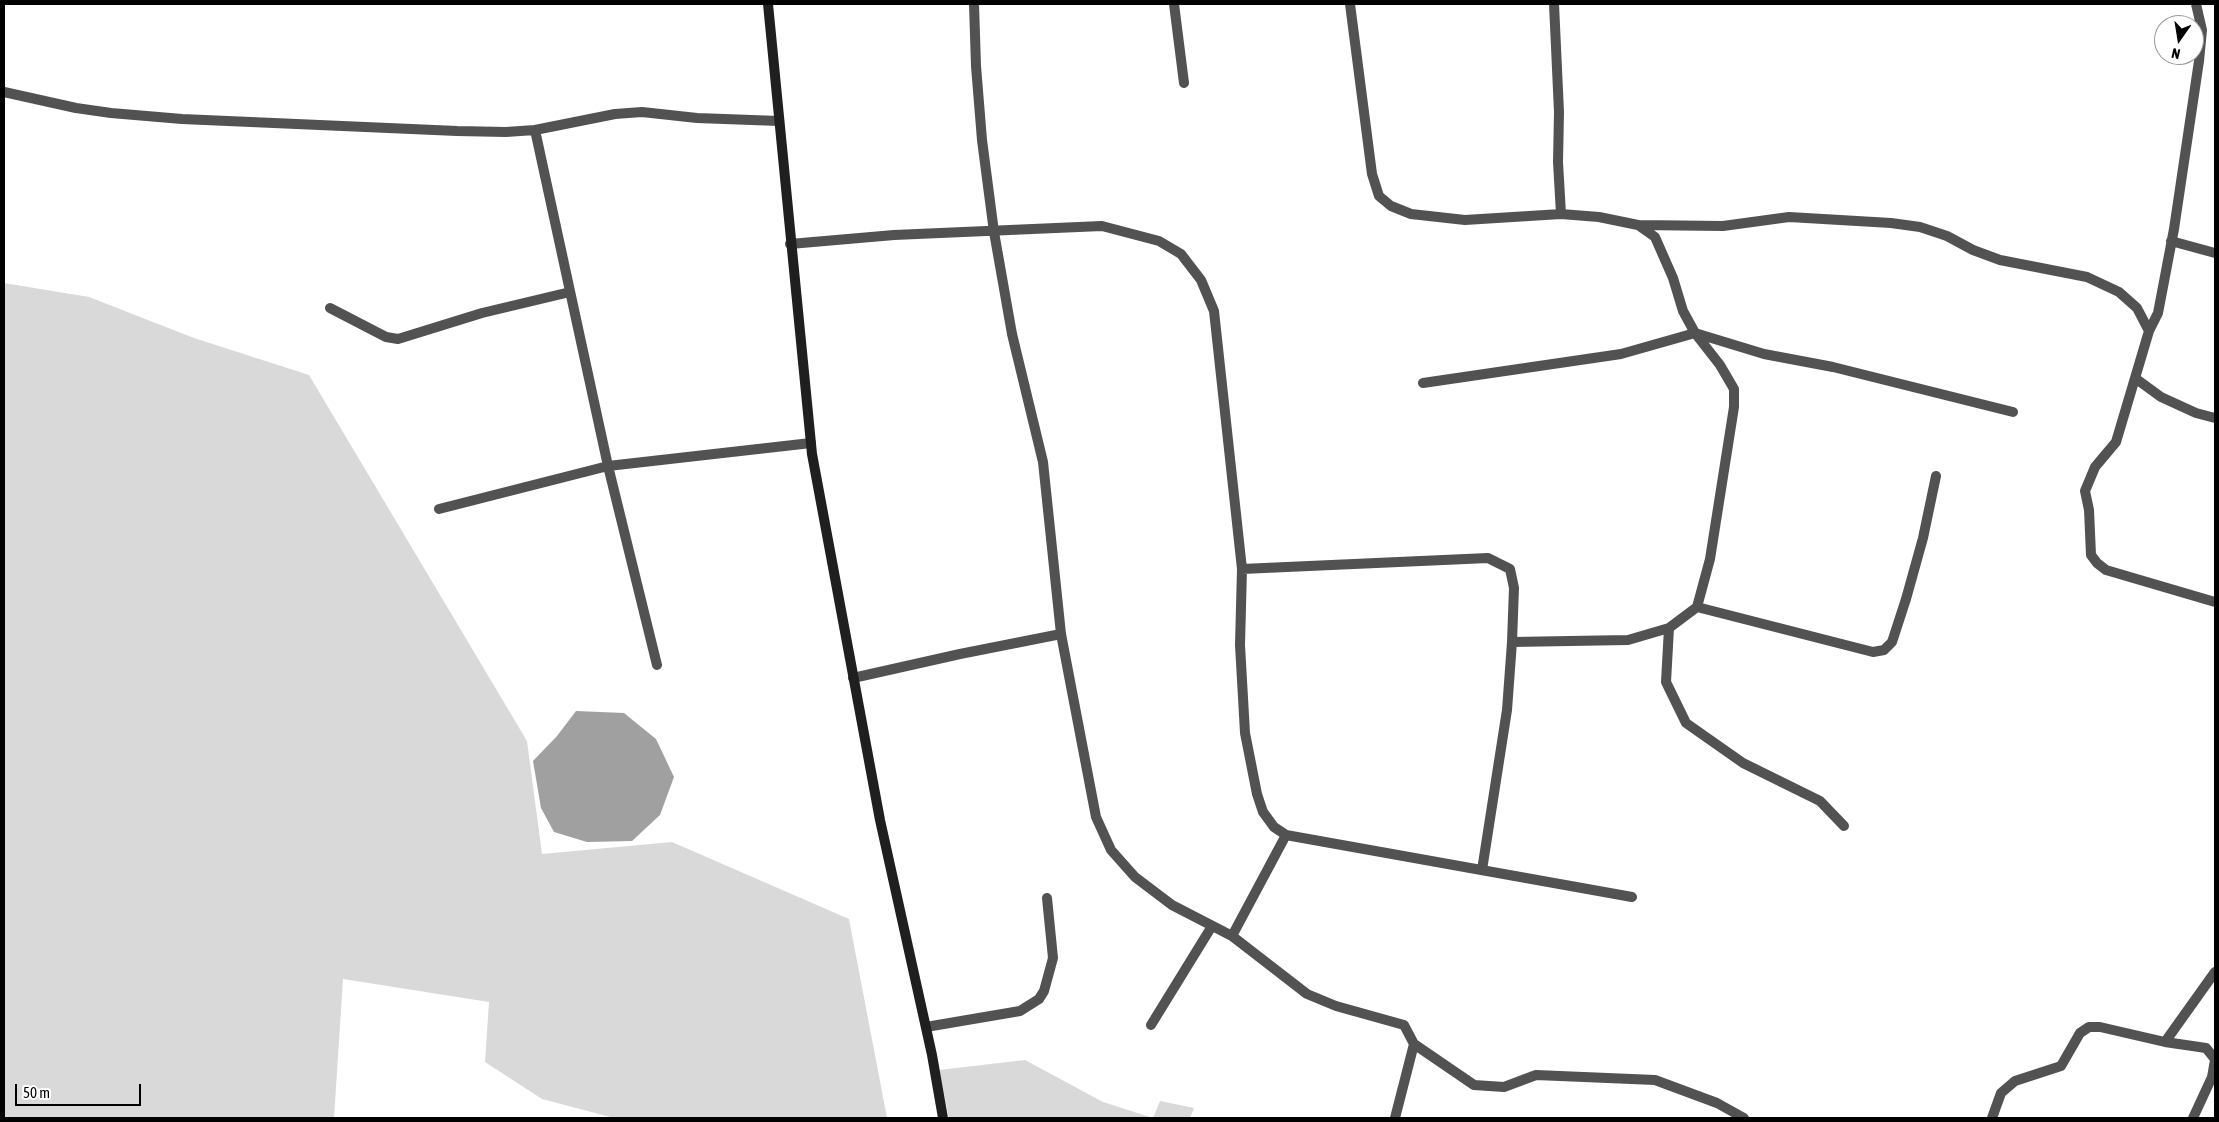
<!DOCTYPE html>
<style>
body{margin:0}
#map{position:relative;width:2219px;height:1122px;overflow:hidden;background:#fff;font-family:"Asap Condensed",sans-serif}
canvas{display:block}
.frame{position:absolute;inset:0;border:5px solid #000;pointer-events:none}
.north{position:absolute;left:2154px;top:15px;width:50px;height:50px;box-sizing:border-box;background:#fff;border:1px solid #999;border-radius:50%;rotate:193deg;font-size:14px;font-weight:700;line-height:20px;text-align:center;color:#000}
.north::after{content:'';display:block;margin:auto;width:18px;height:22px;background:#000;clip-path:polygon(50% 0,100% 100%,50% 72%,0 100%)}
.scale{position:absolute;left:15px;top:1084px;width:126px;height:22px;box-sizing:border-box;border:2px solid #000;border-top:0;padding-left:6px;font-size:15px;line-height:18px;white-space:nowrap;color:#000;-webkit-text-stroke:4px #fff;paint-order:stroke}
</style>
<div id="map">
<canvas width="2219" height="1122"></canvas>
<div class="frame"></div>
<div class="north">N</div>
<div class="scale">50 m</div>
</div>
<script>
const c = document.querySelector('canvas').getContext('2d');
c.lineJoin = 'round';
function fillPath(path, color) { c.fillStyle = color; c.fill(path, 'evenodd'); }
const poly = rows => new Path2D(rows.map(r => 'M' + r).join(''));
function trace(path, color, width, dash) { c.strokeStyle = color; c.lineWidth = width; c.lineCap = dash ? 'butt' : 'round'; c.setLineDash(dash || []); c.stroke(path); }
fillPath(poly([
 [4,283,89,297,194,338,309,375,527,741,542,854,672,842,849,919,887,1118,614,1118,542,1099,485,1062,489,1002,343,979,334,1118,4,1118],
 [1025,1060,1103,1102,1153,1118,949,1118,939,1070],
 [1160,1101,1194,1108,1190,1118,1153,1118]
]), '#d9d9d9');
fillPath(poly([
 [576,711,624,713,656,739,674,777,660,815,632,841,587,842,554,832,541,808,533,761,557,736]
]), '#a0a0a0');
trace(poly([
 [974,4,976,66,982,140,994,232,1012,334,1043,462,1061,634,1096,817,1111,850,1135,877,1172,905,1232,936,1307,994,1336,1006,1404,1025,1414,1044,1395,1118],
 [1174,4,1184,83],
 [1350,4,1372,174,1379,196,1391,206,1411,214,1465,220,1561,214],
 [2196,4,2202,30,2199,61,2174,229,2158,313,2149,331,2116,442,2095,467,2085,491,2089,510,2091,555,2097,563,2106,570,2215,602],
 [4,92,76,108,111,113,182,119,457,131,506,132,535,130,615,114,642,112,697,118,779,121],
 [535,130,608,466,657,665],
 [1638,225,1723,226,1789,217,1891,223,1920,227,1947,236,1973,250,2000,260,2087,277,2119,292,2137,308,2149,331],
 [2171,241,2215,253],
 [790,244,894,235,1102,226,1159,241,1181,254,1201,280,1214,311,1242,569,1240,645,1245,733,1257,794,1263,812,1274,827,1286,835,1632,897],
 [330,308,386,337,398,339,482,313,570,292],
 [2135,378,2161,397,2196,413,2215,418],
 [1423,383,1621,354,1695,333,1764,354,1833,367,2013,412],
 [439,509,608,466,811,443],
 [1242,569,1488,558,1510,569,1514,588,1512,642],
 [1697,607,1873,652,1884,650,1892,642,1906,599,1923,538,1936,476],
 [1669,628,1666,682,1686,723,1743,763,1820,801,1844,826],
 [853,678,960,654,1061,634],
 [1482,870,1507,710,1512,642,1628,640,1669,628,1697,607,1710,559,1734,407,1734,389,1720,365,1695,333,1683,311,1673,278,1655,237,1638,225,1599,217,1561,214,1558,162,1559,112,1554,4],
 [1232,936,1286,835],
 [1151,1025,1212,926],
 [926,1027,1020,1011,1039,999,1044,991,1053,958,1047,898],
 [2165,1042,2215,972],
 [1414,1044,1474,1085,1504,1087,1536,1075,1655,1080,1717,1103,1744,1118],
 [1992,1118,2001,1093,2015,1081,2061,1066,2080,1033,2089,1027,2100,1027,2165,1042,2206,1048,2215,1059],
 [2193,1118,2212,1077,2215,1060]
]), '#525252', 10);
trace(poly([
 [768,4,812,454,880,820,932,1055,943,1118]
]), '#1f1f1f', 10);
</script>
